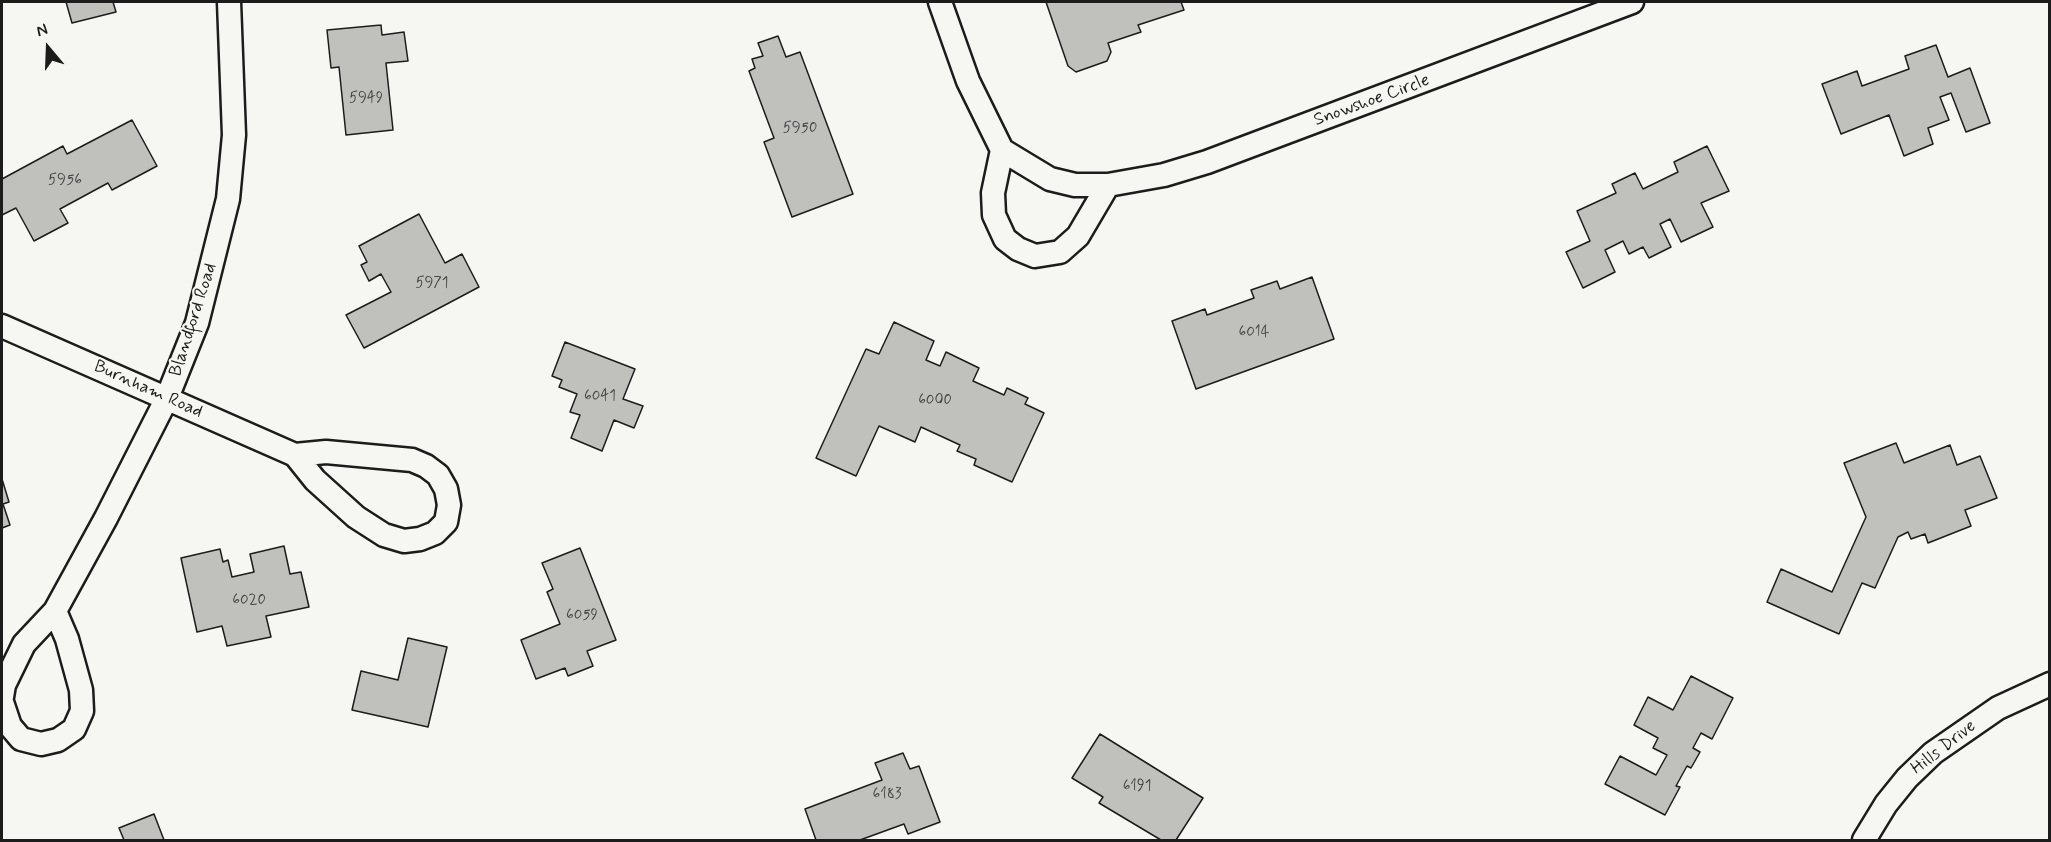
<!DOCTYPE html>
<style>
body{margin:0}
#map{position:relative;width:2051px;height:842px;overflow:hidden;background:#f6f6f2;font-family:Mynerve,sans-serif}
canvas{display:block}
.frame{position:absolute;inset:0;border:3px solid #1c1c1c;pointer-events:none}
.north{position:absolute;left:18px;top:18px;width:60px;height:60px;-webkit-text-stroke:4px #f6f6f2;paint-order:stroke;rotate:341deg;font-size:16px;font-weight:700;line-height:24px;text-align:center;color:#1c1c1c}
.north::after{content:'';display:block;margin:auto;width:21px;height:27px;background:#1c1c1c;clip-path:polygon(50% 0,100% 100%,50% 72%,0 100%)}
</style>
<div id="map">
<canvas width="2051" height="842"></canvas>
<div class="frame"></div>
<div class="north">N</div>
</div>
<script>
const c = document.querySelector('canvas').getContext('2d');
c.lineJoin = 'round';
function fillPath(path, color) { c.fillStyle = color; c.fill(path, 'evenodd'); }
const poly = rows => new Path2D(rows.map(r => 'M' + r).join(''));
function trace(path, color, width, dash) { c.strokeStyle = color; c.lineWidth = width; c.lineCap = dash ? 'butt' : 'round'; c.setLineDash(dash || []); c.stroke(path); }
function write(font, color, halo, rows, align = 'center') {
  c.font = font + ' Mynerve,sans-serif'; c.lineWidth = 4.5; c.setLineDash([]); c.textBaseline = 'middle'; c.strokeStyle = halo; c.fillStyle = color; for (const [text, x, y, turn = 0] of rows) {
    c.save(); c.translate(x, y); c.rotate((+turn || 0) * Math.PI / 180); c.textAlign = isNaN(turn) ? turn : align; if (halo) c.strokeText(text, 0, 0); c.fillText(text, 0, 0); c.restore();
  }
}
const building = poly([
 [66,2,113,2,116,12,72,23,66,2],
 [1046,2,1181,2,1184,10,1138,25,1141,32,1108,43,1111,52,1107,61,1076,72,1068,66,1046,2],
 [381,25,382,35,404,32,408,61,386,63,393,130,346,135,339,67,331,68,327,30,381,25],
 [778,36,786,57,800,52,853,194,792,217,764,142,774,138,749,71,755,68,752,59,763,56,758,43,778,36],
 [1936,45,1948,77,1970,68,1990,123,1966,132,1951,93,1940,97,1949,120,1928,128,1933,144,1904,156,1889,115,1841,134,1822,84,1857,71,1862,86,1909,69,1905,56,1936,45],
 [132,120,157,166,112,190,108,183,60,209,68,223,34,241,16,208,2,215,2,179,63,146,67,154,132,120],
 [1707,146,1729,191,1701,203,1713,227,1681,242,1670,219,1660,224,1671,247,1649,258,1643,247,1629,254,1623,241,1605,250,1615,272,1583,288,1566,252,1590,241,1577,211,1616,193,1612,184,1635,173,1643,189,1678,172,1674,162,1707,146],
 [419,214,445,263,462,254,479,287,364,348,346,315,391,292,381,274,369,281,361,265,367,262,359,246,419,214],
 [1312,277,1334,339,1196,389,1172,321,1205,309,1207,315,1254,298,1251,290,1277,281,1280,289,1312,277],
 [894,322,934,341,926,360,940,366,946,352,979,368,973,381,1004,395,1007,388,1028,398,1025,404,1044,413,1012,482,974,465,976,459,957,451,960,445,921,427,915,442,879,426,856,476,816,458,866,349,879,354,894,322],
 [565,342,635,369,623,399,643,406,634,428,614,420,602,451,571,438,580,415,570,412,577,394,559,387,562,380,552,376,565,342],
 [1896,443,1904,463,1950,445,1957,465,1980,456,1997,498,1965,510,1971,526,1928,543,1925,534,1911,539,1908,532,1898,537,1875,588,1862,583,1839,634,1767,602,1781,569,1832,592,1866,517,1844,463,1896,443],
 [2,479,9,502,3,504,10,525,2,528,2,479],
 [284,546,290,574,301,572,309,607,266,616,271,637,227,646,222,626,197,632,181,558,220,549,223,562,228,560,232,577,254,572,250,554,284,546],
 [580,548,616,640,587,651,593,666,568,676,565,668,536,679,521,640,560,624,547,592,553,589,542,563,580,548],
 [408,638,447,647,428,727,352,710,361,671,398,680,408,638],
 [1691,676,1733,698,1712,739,1701,733,1693,748,1700,752,1691,768,1687,766,1676,786,1680,787,1665,815,1605,784,1620,756,1656,775,1667,755,1653,748,1658,738,1634,725,1648,697,1673,710,1691,676],
 [1100,734,1203,798,1176,840,1161,840,1099,803,1103,797,1072,778,1100,734],
 [903,753,910,769,919,766,940,822,908,834,904,824,860,840,816,840,805,809,882,780,875,763,903,753],
 [154,814,164,840,124,840,119,828,154,814]
]);
fillPath(building, '#c0c0bd');
trace(building, '#1c1c1c', 1.5);
const minor = poly([
 [940,2,968,81,1002,150,1050,179,1075,185,1108,185,1164,175,1207,162,1632,2],
 [1002,150,993,193,994,215,1005,239,1018,249,1035,256,1060,252,1078,236,1108,185],
 [2,326,295,455],
 [326,452,412,460,426,466,438,475,446,489,449,505,446,522,435,533,420,539,404,541,384,535,356,517,315,480,295,455,326,452],
 [55,611,106,518,167,398,197,323,228,199,234,135,229,2],
 [2,697,4,685,24,644,55,611,67,639,81,690,82,711,74,729,58,740,41,744,21,739,10,726,2,702],
 [1864,840,1886,804,1907,778,1933,753,1998,708,2050,684]
]);
trace(minor, '#1c1c1c', 27);
trace(minor, '#f6f6f2', 22);
write('15px', '#454544', null, [
 ["5949",366,99],
 ["5950",800,129],
 ["5956",65,181],
 ["5971",432,284],
 ["6014",1254,333],
 ["6041",600,397],
 ["6000",935,401],
 ["6020",249,601],
 ["6059",582,616],
 ["6191",1137,787],
 ["6183",887,795]
]);
write('18px', '#1c1c1c', '#f6f6f2', [
 ["Snowshoe Circle",1372,101,-20],
 ["Blandford Road",194,320,-72],
 ["Burnham Road",148,390,24],
 ["Hills Drive",1944,748,-38]
]);
</script>
